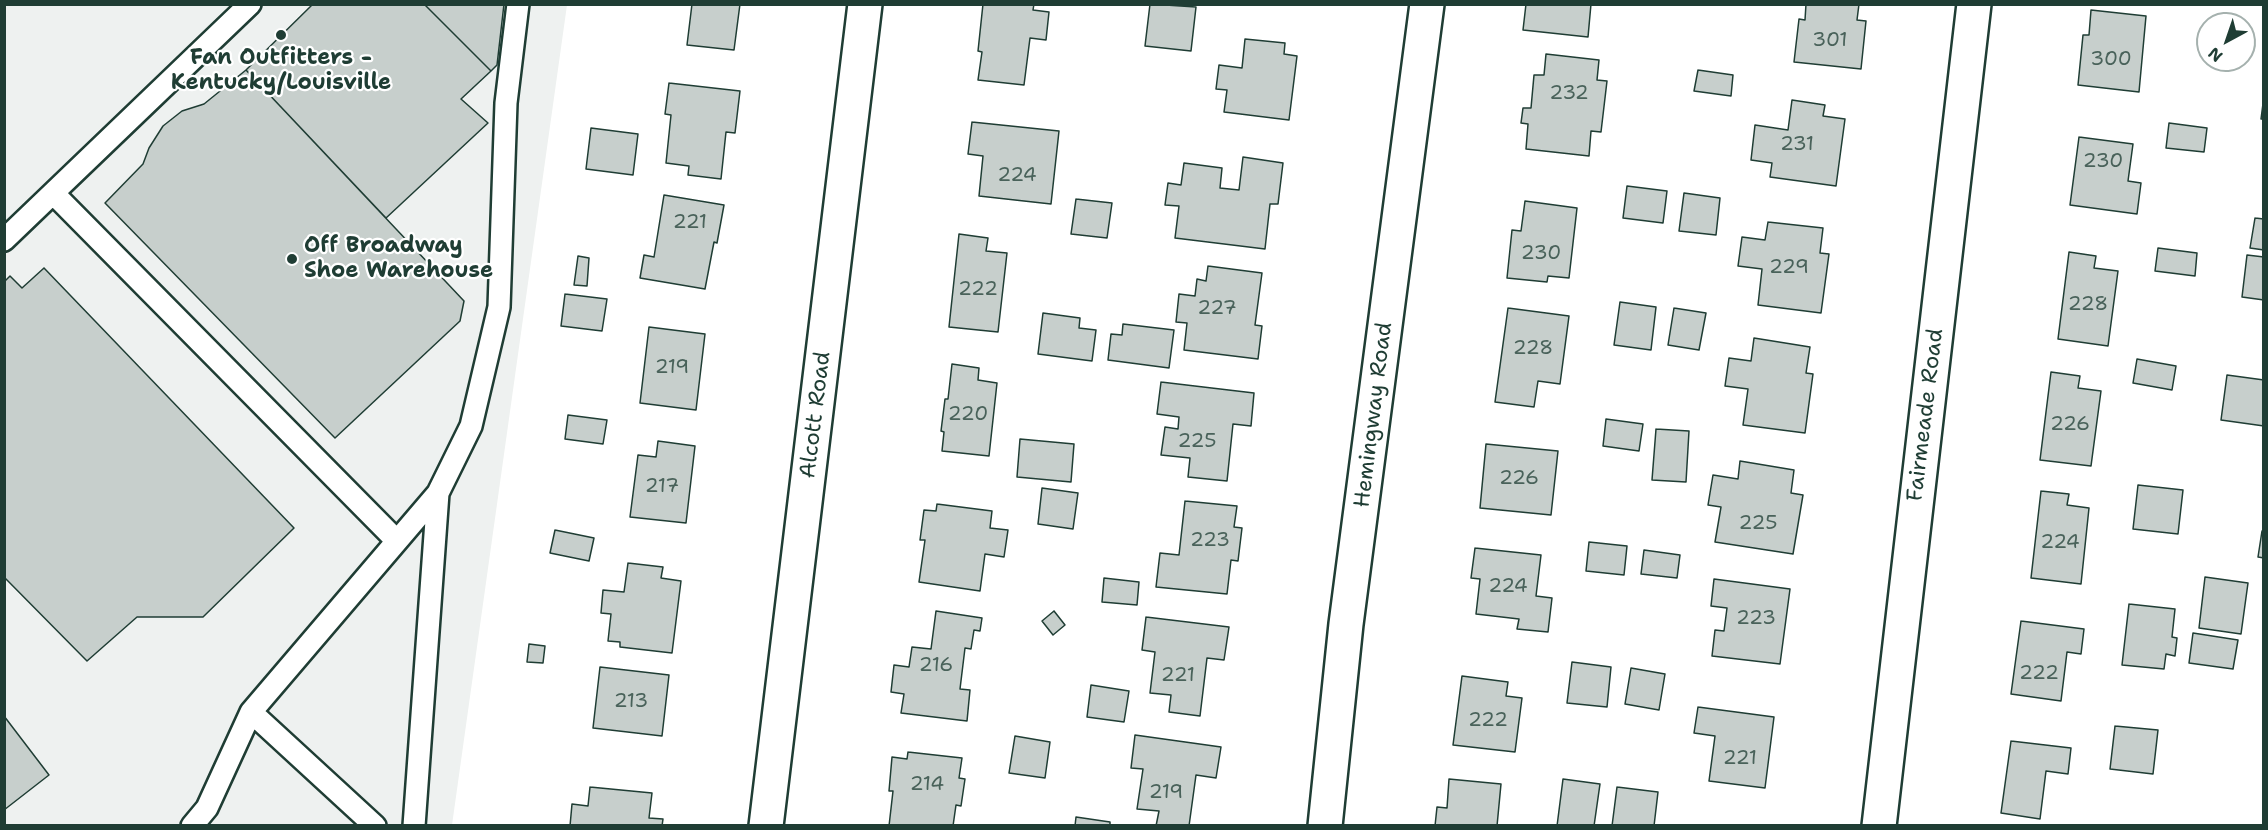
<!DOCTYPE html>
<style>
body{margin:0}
#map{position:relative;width:2268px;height:830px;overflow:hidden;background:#fff;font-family:"Shantell Sans",sans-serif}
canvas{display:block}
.frame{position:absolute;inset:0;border:6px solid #1f3d34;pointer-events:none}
.north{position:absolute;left:2196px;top:12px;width:60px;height:60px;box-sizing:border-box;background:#fff;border:2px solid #a5b1ae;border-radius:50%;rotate:220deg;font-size:16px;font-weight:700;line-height:24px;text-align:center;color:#1f3d34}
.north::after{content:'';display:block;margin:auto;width:21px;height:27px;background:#1f3d34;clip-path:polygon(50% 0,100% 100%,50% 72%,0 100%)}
</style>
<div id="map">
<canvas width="2268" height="830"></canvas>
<div class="frame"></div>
<div class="north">N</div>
</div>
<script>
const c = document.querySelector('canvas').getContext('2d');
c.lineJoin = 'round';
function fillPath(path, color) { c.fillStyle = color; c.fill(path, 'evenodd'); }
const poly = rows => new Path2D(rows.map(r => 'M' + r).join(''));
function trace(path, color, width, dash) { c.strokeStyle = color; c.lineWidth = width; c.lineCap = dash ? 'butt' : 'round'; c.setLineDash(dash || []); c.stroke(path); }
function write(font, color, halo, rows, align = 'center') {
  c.font = font + ' "Shantell Sans",sans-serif'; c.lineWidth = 4.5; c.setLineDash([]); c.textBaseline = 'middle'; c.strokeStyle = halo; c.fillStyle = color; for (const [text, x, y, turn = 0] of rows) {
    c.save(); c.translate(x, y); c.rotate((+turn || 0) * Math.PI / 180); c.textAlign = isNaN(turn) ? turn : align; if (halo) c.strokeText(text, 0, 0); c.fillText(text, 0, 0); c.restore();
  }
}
fillPath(poly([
 [5,5,567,5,452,825,5,826]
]), '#eef1f0');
const building = poly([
 [313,4,424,4,491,71,461,99,488,123,386,218,246,70,313,4],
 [424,4,504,4,497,65,491,71,424,4],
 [692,4,740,4,734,50,687,45,692,4],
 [983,4,1034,4,1033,10,1049,12,1046,40,1030,38,1024,85,978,80,982,52,978,51,983,4],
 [1150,4,1196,7,1191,51,1145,46,1150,4],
 [1526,4,1591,4,1588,37,1523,30,1526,4],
 [1806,4,1859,4,1857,20,1866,21,1861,69,1794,62,1799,19,1805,20,1806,4],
 [2091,10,2146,16,2139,92,2078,85,2083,35,2089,35,2091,10],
 [1245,39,1285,43,1284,54,1297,56,1289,120,1224,112,1227,90,1216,89,1219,65,1242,68,1245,39],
 [1546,54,1599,60,1597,80,1607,81,1601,132,1591,131,1589,156,1526,149,1528,124,1521,123,1523,108,1531,108,1534,75,1544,75,1546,54],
 [246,70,464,301,460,321,335,438,105,203,143,164,149,148,163,126,182,111,204,104,246,70],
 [1698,70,1733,75,1731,96,1694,91,1698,70],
 [669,83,740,91,735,133,726,132,721,179,688,175,689,166,666,163,671,115,665,114,669,83],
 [2264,96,2264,119,2261,119,2264,96],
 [1792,100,1825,105,1823,116,1845,119,1836,186,1770,177,1772,163,1751,160,1755,125,1788,130,1792,100],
 [972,122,1059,131,1051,204,979,196,983,156,968,154,972,122],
 [2169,123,2207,128,2204,152,2166,148,2169,123],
 [591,128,638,134,633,175,586,169,591,128],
 [2079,137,2133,144,2128,181,2141,183,2137,214,2070,205,2079,137],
 [1243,157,1283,163,1278,204,1270,204,1265,249,1175,238,1179,206,1165,205,1168,183,1181,185,1184,163,1222,168,1220,188,1239,190,1243,157],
 [1627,186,1667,191,1663,223,1623,218,1627,186],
 [1684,193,1720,198,1716,235,1679,231,1684,193],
 [664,195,724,205,717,243,714,242,705,289,640,278,644,255,654,257,664,195],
 [1076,199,1112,203,1107,238,1071,234,1076,199],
 [1525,201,1577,208,1569,278,1548,276,1547,282,1507,278,1512,230,1521,231,1525,201],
 [2255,218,2264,219,2264,250,2250,248,2255,218],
 [1768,222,1823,228,1820,253,1829,254,1821,313,1758,305,1762,269,1738,266,1742,237,1765,240,1768,222],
 [959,234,988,238,986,251,1007,253,998,332,949,327,959,234],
 [2158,248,2197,253,2195,276,2155,271,2158,248],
 [2069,252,2096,256,2094,268,2118,271,2108,346,2058,339,2069,252],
 [2247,255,2264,257,2264,300,2242,297,2247,255],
 [578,256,589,258,587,286,574,285,578,256],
 [1208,266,1262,273,1255,325,1262,326,1258,359,1184,350,1187,323,1176,322,1179,294,1195,296,1197,279,1206,281,1208,266],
 [44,268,294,528,203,617,137,617,87,661,4,577,4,282,10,276,22,288,44,268],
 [565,294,607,299,602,331,561,326,565,294],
 [1620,302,1656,307,1651,350,1614,345,1620,302],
 [1508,308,1569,316,1560,384,1538,381,1534,407,1495,402,1508,308],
 [1674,308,1706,313,1699,350,1668,345,1674,308],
 [1043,313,1080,318,1079,328,1096,330,1092,361,1038,354,1043,313],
 [1123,324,1174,330,1169,368,1108,360,1111,334,1122,335,1123,324],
 [649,327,705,334,696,410,640,403,649,327],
 [1754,338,1810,347,1806,373,1813,374,1805,433,1743,425,1748,389,1725,386,1729,358,1751,361,1754,338],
 [2137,359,2176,366,2172,390,2133,383,2137,359],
 [952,364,979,368,978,380,997,383,989,456,942,451,944,432,941,431,945,399,948,399,952,364],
 [2051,372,2080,376,2078,388,2101,391,2091,466,2040,460,2051,372],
 [2227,375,2264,380,2264,426,2221,420,2227,375],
 [1161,382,1254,393,1251,426,1233,424,1227,481,1188,477,1190,458,1161,455,1165,427,1178,429,1179,417,1157,414,1161,382],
 [568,415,607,420,603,444,565,439,568,415],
 [1606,419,1643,424,1639,451,1603,446,1606,419],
 [1656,429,1689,431,1686,482,1652,480,1656,429],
 [1020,439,1074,444,1071,482,1017,477,1020,439],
 [658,441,695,446,686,523,630,517,638,455,656,457,658,441],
 [1486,444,1558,451,1551,515,1480,508,1486,444],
 [1740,461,1794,470,1791,493,1803,495,1793,554,1715,542,1721,507,1708,505,1713,475,1738,479,1740,461],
 [2138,485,2183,490,2178,534,2133,529,2138,485],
 [1042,488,1078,493,1073,529,1038,524,1042,488],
 [2041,491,2069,494,2067,505,2089,508,2081,584,2031,578,2041,491],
 [1185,501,1237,506,1234,527,1242,528,1238,561,1231,560,1227,594,1156,587,1160,553,1179,555,1185,501],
 [937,504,992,511,990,528,1008,530,1004,557,985,554,980,591,919,582,925,540,920,540,924,510,936,511,937,504],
 [555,530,594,538,589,561,550,553,555,530],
 [2262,531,2264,531,2264,558,2258,557,2262,531],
 [1589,542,1627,546,1624,575,1586,571,1589,542],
 [1475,548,1541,555,1536,596,1552,598,1548,632,1517,629,1519,619,1476,614,1480,579,1471,578,1475,548],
 [1644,550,1680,555,1677,578,1641,574,1644,550],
 [628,563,663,567,661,578,681,581,672,653,620,647,620,642,608,641,611,614,601,613,603,590,624,592,628,563],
 [2205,577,2248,583,2241,634,2199,628,2205,577],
 [1104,578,1139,582,1137,605,1102,602,1104,578],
 [1714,579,1790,589,1780,664,1712,656,1715,630,1724,631,1727,608,1711,606,1714,579],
 [2129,604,2175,609,2172,637,2177,638,2175,656,2166,654,2164,669,2122,665,2129,604],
 [936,611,982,618,980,631,974,630,971,649,965,648,960,689,970,690,967,721,901,713,904,694,891,692,894,665,909,667,912,647,931,649,936,611],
 [1054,611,1065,625,1053,635,1042,621,1054,611],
 [1146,617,1229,627,1224,660,1207,658,1200,716,1169,712,1171,695,1150,693,1155,652,1142,650,1146,617],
 [2021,621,2084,629,2081,654,2067,652,2061,701,2011,694,2021,621],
 [2193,633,2238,640,2233,669,2189,663,2193,633],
 [529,644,545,646,543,663,527,662,529,644],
 [1572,662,1611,667,1607,707,1567,703,1572,662],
 [600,667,669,675,662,736,593,728,600,667],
 [1631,668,1665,674,1659,710,1625,704,1631,668],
 [1462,676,1508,682,1506,696,1522,698,1515,752,1453,745,1462,676],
 [1091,685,1129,691,1124,722,1087,717,1091,685],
 [1698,707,1774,717,1765,788,1709,781,1715,736,1694,733,1698,707],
 [4,716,49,775,4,810,4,716],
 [2115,726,2158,730,2153,774,2110,769,2115,726],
 [1135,735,1221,747,1216,778,1196,775,1189,826,1156,826,1159,811,1137,809,1143,769,1131,768,1135,735],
 [1015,736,1050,742,1045,778,1009,773,1015,736],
 [2011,741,2071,748,2068,774,2046,771,2040,819,2001,813,2011,741],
 [908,752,962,758,959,778,965,779,961,806,956,805,953,826,889,826,893,791,889,791,892,757,907,759,908,752],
 [1449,779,1501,784,1497,826,1435,826,1437,807,1447,808,1449,779],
 [1563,779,1600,784,1594,826,1557,826,1563,779],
 [590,787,652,793,649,818,663,819,662,826,570,826,572,804,588,806,590,787],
 [1617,787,1658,792,1654,826,1612,826,1617,787],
 [1076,817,1110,822,1110,826,1075,826,1076,817]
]);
fillPath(building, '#c7cfcc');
trace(building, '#1f3d34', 1.5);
const service = poly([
 [53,193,397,541],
 [4,240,250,4],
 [251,712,375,826],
 [192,826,207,808,251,712,438,493],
 [414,826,438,493,471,426,499,307,506,103,518,4]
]);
const minor = poly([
 [766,826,865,4],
 [1325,826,1346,624,1427,4],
 [1879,826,1974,4]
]);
trace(service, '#1f3d34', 26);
trace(minor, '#1f3d34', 38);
trace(service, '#fff', 21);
trace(minor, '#fff', 33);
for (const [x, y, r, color] of [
 [281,35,6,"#1f3d34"],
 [292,259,6,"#1f3d34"]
]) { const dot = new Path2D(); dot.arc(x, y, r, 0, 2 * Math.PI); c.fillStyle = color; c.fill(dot); trace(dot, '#fff', 2); }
write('20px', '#49625a', null, [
 ["301",1830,41],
 ["300",2111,60],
 ["232",1569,94],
 ["231",1797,145],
 ["230",2103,162],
 ["224",1017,176],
 ["221",690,223],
 ["230",1541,254],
 ["229",1789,268],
 ["222",978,290],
 ["228",2088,305],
 ["227",1217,309],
 ["228",1533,349],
 ["219",672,368],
 ["220",968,415],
 ["226",2070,425],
 ["225",1197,442],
 ["226",1519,479],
 ["217",662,487],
 ["225",1758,524],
 ["223",1210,541],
 ["224",2060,543],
 ["224",1508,587],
 ["223",1756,619],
 ["216",936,666],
 ["222",2039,674],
 ["221",1178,676],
 ["213",631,702],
 ["222",1488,721],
 ["221",1740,759],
 ["214",927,785],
 ["219",1166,793]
]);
write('bold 22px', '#1f3d34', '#fff', [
 ["Fan Outfitters -",281,58],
 ["Kentucky/Louisville",281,83],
 ["Off Broadway",304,246,"left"],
 ["Shoe Warehouse",304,271,"left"]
]);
write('22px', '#1f3d34', '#fff', [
 ["Alcott Road",816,415,-83],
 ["Hemingway Road",1374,415,-83],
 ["Fairmeade Road",1926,415,-83]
]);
</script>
